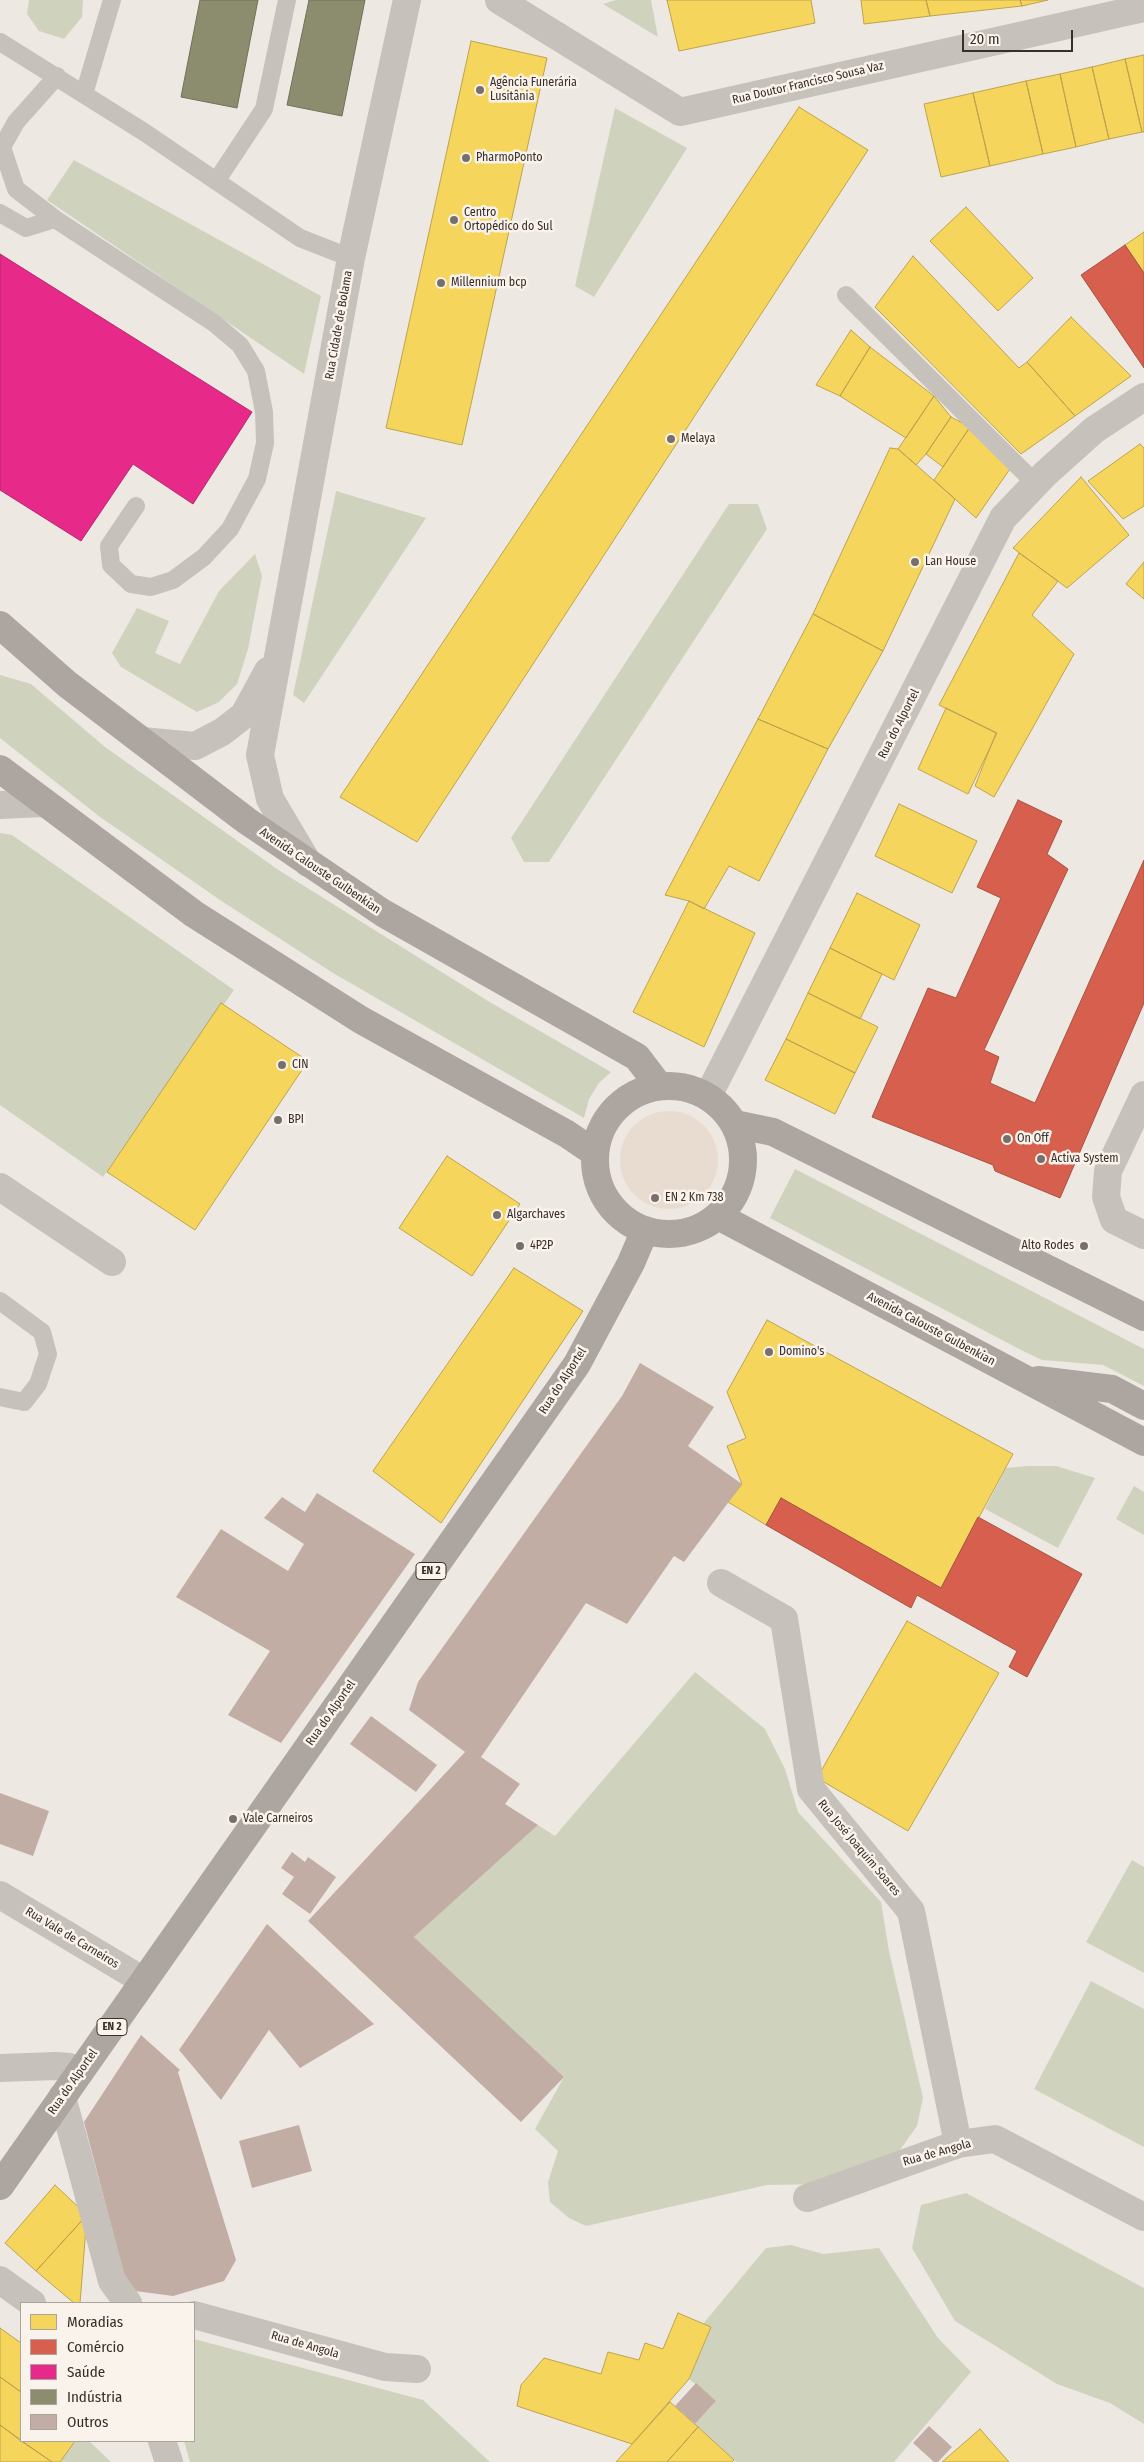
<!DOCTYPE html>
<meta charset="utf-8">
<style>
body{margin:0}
#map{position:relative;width:1144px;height:2462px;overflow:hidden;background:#eee8e2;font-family:"Fira Sans Condensed",sans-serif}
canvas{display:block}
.legend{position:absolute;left:20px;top:2302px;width:175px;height:140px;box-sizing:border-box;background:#faf3eb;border:1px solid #aca49e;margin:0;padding:6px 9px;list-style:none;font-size:15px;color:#382e2a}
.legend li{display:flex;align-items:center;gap:10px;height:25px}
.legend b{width:25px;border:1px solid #aca49e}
.scale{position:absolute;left:962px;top:30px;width:111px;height:22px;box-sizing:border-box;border:2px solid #382e2a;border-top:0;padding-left:6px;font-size:15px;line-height:18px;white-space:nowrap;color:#382e2a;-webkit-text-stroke:4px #faf3eb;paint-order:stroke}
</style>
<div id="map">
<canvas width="1144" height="2462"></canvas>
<ul class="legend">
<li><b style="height:14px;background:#f6d55c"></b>Moradias</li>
<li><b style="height:14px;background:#d6604d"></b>Comércio</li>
<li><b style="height:14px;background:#e7298a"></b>Saúde</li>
<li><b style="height:14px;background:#8c8c6e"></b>Indústria</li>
<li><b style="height:14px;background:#c1ada4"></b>Outros</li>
</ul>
<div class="scale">20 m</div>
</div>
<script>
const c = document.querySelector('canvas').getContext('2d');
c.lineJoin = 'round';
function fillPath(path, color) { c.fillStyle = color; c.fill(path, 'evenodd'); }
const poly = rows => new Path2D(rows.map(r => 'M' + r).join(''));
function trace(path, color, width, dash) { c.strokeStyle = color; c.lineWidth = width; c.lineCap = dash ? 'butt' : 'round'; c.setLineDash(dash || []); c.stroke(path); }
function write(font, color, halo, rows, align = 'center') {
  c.font = font + ' "Fira Sans Condensed",sans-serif'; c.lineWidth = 5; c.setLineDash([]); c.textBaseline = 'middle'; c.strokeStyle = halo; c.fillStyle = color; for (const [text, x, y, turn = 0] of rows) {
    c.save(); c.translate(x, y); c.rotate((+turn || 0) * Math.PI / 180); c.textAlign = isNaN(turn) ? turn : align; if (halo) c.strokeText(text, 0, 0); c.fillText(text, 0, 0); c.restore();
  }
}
fillPath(poly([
 [29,0,83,0,82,17,64,39,39,31,27,14],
 [616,0,651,0,658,37,603,4],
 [615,108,687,148,594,297,575,286],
 [74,160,321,296,304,374,47,200],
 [336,491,426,518,304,703,293,695],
 [729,504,758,504,767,529,549,862,524,862,511,838],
 [255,554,262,576,248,649,237,684,219,702,197,712,121,667,112,653,137,608,169,621,155,653,180,664,219,591],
 [0,675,31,684,105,747,277,869,488,1001,611,1072,599,1083,589,1099,584,1118,333,973,223,902,100,817,0,738],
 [0,833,12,835,234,990,103,1177,0,1105],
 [795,1169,1144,1349,1144,1386,1103,1365,1042,1360,1023,1351,770,1218],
 [1028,1466,1056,1466,1095,1478,1058,1548,985,1509,1006,1468],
 [1134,1486,1144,1492,1144,1535,1116,1519],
 [695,1672,765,1729,785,1769,798,1812,881,1902,889,1951,923,2098,917,2126,897,2154,827,2184,767,2185,586,2226,569,2218,550,2202,548,2182,558,2151,535,2129,564,2077,414,1937,538,1825,555,1836],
 [1132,1860,1144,1867,1144,1973,1086,1942],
 [1091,1981,1144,2009,1144,2147,1034,2089],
 [966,2193,1144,2288,1144,2424,1110,2403,1057,2384,955,2321,912,2248,921,2205],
 [791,2245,823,2254,879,2248,938,2338,971,2372,894,2462,736,2462,695,2424,716,2401,689,2379,711,2327,703,2324,766,2248],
 [194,2339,423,2400,490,2462,190,2462,184,2441,194,2441],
 [75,2441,89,2441,111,2462,60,2462]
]), '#cfd3bd');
fillPath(poly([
 '620 1160a49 49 0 1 1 98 0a49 49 0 1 1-98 0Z'
]), '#e8dcd0');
const homes = poly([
 [667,0,811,0,815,23,679,51,667,0],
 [861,0,926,0,930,16,864,24,861,0],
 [926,0,1020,0,1022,6,930,16,926,0],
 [1020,0,1048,0,1022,6,1020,0],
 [471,41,547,58,462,445,386,428,471,41],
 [1144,55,1144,132,1142,132,1125,59,1144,55],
 [1125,59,1142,132,1109,139,1092,67,1125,59],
 [1092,67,1109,139,1076,147,1060,74,1092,67],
 [1060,74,1076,147,1043,154,1026,81,1060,74],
 [1026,81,1043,154,990,166,973,93,1026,81],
 [973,93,990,166,941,177,924,104,973,93],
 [799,107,868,150,417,842,340,797,799,107],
 [966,207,1033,278,998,311,930,241,966,207],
 [1144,232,1144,273,1125,245,1144,232],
 [913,256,1019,368,1027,362,1075,416,1021,454,875,307,913,256],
 [1071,317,1131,376,1075,416,1027,362,1071,317],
 [851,330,870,347,840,396,816,385,851,330],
 [870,347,934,396,906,438,840,396,870,347],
 [934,396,951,417,926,454,916,465,898,449,934,396],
 [951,417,970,427,943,467,926,454,951,417],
 [970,427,1012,466,976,518,934,480,970,427],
 [1140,444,1144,448,1144,506,1123,519,1088,481,1140,444],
 [890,448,898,449,955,499,883,651,813,614,890,448],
 [1081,477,1129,535,1067,588,1013,548,1081,477],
 [1019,553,1058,581,1032,615,1074,654,994,797,975,786,996,733,939,705,1019,553],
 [1144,562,1144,599,1126,584,1144,562],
 [813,614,883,651,828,749,758,719,813,614],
 [946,708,997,733,968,794,918,769,946,708],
 [758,719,828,749,759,881,729,866,704,909,689,901,665,895,758,719],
 [899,804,977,841,952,893,875,856,899,804],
 [857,893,920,925,894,980,830,948,857,893],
 [689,901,755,933,704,1047,633,1012,689,901],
 [830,948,882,974,860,1019,808,993,830,948],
 [808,993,878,1027,855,1073,786,1039,808,993],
 [221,1003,308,1061,195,1230,107,1172,221,1003],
 [786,1039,855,1073,835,1114,765,1080,786,1039],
 [447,1156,520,1204,472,1276,399,1228,447,1156],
 [514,1268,583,1311,441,1523,373,1471,514,1268],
 [767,1320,1013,1454,941,1588,781,1498,766,1525,728,1502,742,1484,727,1446,746,1438,727,1392,767,1320],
 [907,1621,999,1673,908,1831,817,1778,907,1621],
 [55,2185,87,2215,36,2271,5,2243,55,2185],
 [87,2215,80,2303,74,2303,36,2271,87,2215],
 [678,2313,711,2327,689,2379,632,2444,517,2406,521,2385,544,2358,601,2374,608,2352,639,2360,645,2343,663,2349,678,2313],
 [0,2328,21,2343,21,2392,0,2377,0,2328],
 [0,2377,21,2392,21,2440,0,2425,0,2377],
 [670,2402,698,2427,667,2462,616,2462,670,2402],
 [0,2425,21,2441,52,2462,0,2462,0,2425],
 [698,2427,734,2460,732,2462,667,2462,698,2427],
 [980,2429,1009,2462,942,2462,980,2429],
 [22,2441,75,2441,60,2462,52,2462,22,2441]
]);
fillPath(homes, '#f6d55c');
trace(homes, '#bda34d', 1);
const shops = poly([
 [1125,245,1144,273,1144,368,1081,275,1125,245],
 [1018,800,1062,821,1047,854,1068,869,984,1050,999,1057,990,1083,1035,1103,1144,860,1144,1003,1060,1198,995,1171,993,1165,872,1117,928,988,956,998,1001,898,977,887,1018,800],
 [781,1498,941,1588,978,1517,1082,1574,1027,1677,1009,1667,1017,1651,917,1595,911,1608,766,1525,781,1498]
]);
fillPath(shops, '#d6604d');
trace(shops, '#a75142', 1);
const health = poly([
 [0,254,252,412,193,504,133,464,81,541,0,490,0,254]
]);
fillPath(health, '#e7298a');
trace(health, '#b22a6d', 1);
const industry = poly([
 [200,0,258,0,237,108,181,97,200,0],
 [309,0,365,0,342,116,287,105,309,0]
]);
fillPath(industry, '#8c8c6e');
trace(industry, '#73705a', 1);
fillPath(poly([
 [640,1363,714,1407,688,1446,742,1484,684,1562,674,1556,627,1624,586,1603,481,1757,520,1784,505,1804,538,1825,414,1937,564,2077,521,2122,308,1921,465,1752,409,1710,418,1682,622,1396],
 [317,1493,415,1554,281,1743,228,1715,270,1651,176,1597,221,1529,288,1571,304,1544,264,1518,282,1497,305,1512],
 [371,1716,437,1765,416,1792,350,1744],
 [0,1793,49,1811,33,1856,0,1844],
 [292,1852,305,1862,308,1857,336,1877,310,1914,282,1894,294,1877,281,1868],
 [267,1924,374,2024,300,2068,269,2030,221,2100,179,2050],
 [141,2035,180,2070,178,2072,236,2260,224,2281,173,2296,128,2290,84,2122],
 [299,2125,312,2171,252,2188,239,2141],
 [696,2383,716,2401,695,2424,675,2406],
 [929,2426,952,2447,938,2462,934,2462,913,2443]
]), '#c1ada4');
trace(poly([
 [0,42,144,132,300,238,351,258],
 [57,76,16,122,2,147,16,189,55,219,214,323,240,345,256,371,264,412,265,443,257,479,230,529,204,557,173,580,151,587,131,584,111,565,109,546,136,506],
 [84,94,112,0],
 [217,180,264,109,287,0],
 [0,213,26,228,55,219],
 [846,295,1036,484],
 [0,1301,42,1332,48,1354,38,1384,24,1402,0,1397]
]), '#c7c1bb', 18);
trace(poly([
 [499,0,680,112,1144,8],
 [142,741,195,746,222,732,244,715,268,671],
 [0,805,44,803],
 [308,863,270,799,260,755,351,258,407,0],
 [1144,1095,1108,1171,1106,1197,1114,1220,1144,1235],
 [0,1187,112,1262],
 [721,1583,784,1619,811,1789,911,1911,958,2144],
 [0,1895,144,1981],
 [0,2068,56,2066,69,2067,79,2073],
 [62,2097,112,2281,128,2303],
 [807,2198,958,2144,995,2139,1144,2217],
 [0,2280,32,2303],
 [194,2315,385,2367,417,2369],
 [162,2441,169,2462]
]), '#c7c1bb', 28);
trace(poly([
 [708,1096,1003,518,1045,474,1094,430,1144,397]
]), '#c7c1bb', 28);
trace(poly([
 [0,625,67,684,247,821,383,913,637,1057,659,1086],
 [0,769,194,914,361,1020,567,1134,595,1153],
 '595 1160a74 74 0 1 1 148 0a74 74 0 1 1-148 0Z',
 [735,1124,773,1132,1144,1317],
 [718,1216,1144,1442],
 [1038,1380,1112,1389,1144,1406],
 [0,2186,577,1364,631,1263,645,1230]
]), '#aca5a0', 28);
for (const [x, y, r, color] of [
 [480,90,5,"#786f6a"],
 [466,158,5,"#786f6a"],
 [454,220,5,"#786f6a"],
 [441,283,5,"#786f6a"],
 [671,439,5,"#786f6a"],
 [915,562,5,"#786f6a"],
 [282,1065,5,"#786f6a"],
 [278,1120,5,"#786f6a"],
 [1007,1139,5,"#786f6a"],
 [1041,1159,5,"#786f6a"],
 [655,1198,5,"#786f6a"],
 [497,1215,5,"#786f6a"],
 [520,1246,5,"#786f6a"],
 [1084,1246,5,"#786f6a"],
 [769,1352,5,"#786f6a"],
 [233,1819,5,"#786f6a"]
]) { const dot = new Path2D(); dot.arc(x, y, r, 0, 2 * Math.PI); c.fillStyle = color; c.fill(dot); trace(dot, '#faf3eb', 2); }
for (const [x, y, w] of [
 [431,1571,30],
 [112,2027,30]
]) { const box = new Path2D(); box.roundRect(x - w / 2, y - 8.5, w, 17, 4); c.fillStyle = '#faf3eb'; c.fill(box); trace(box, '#382e2a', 1); }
write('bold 11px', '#382e2a', null, [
 ["EN 2",431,1571],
 ["EN 2",112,2027]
]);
write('12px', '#382e2a', '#faf3eb', [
 ["Agência Funerária",490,83],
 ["Lusitânia",490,97],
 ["PharmoPonto",476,158],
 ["Centro",464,213],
 ["Ortopédico do Sul",464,227],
 ["Millennium bcp",451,283],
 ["Melaya",681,439],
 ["Lan House",925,562],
 ["CIN",292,1065],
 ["BPI",288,1120],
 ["On Off",1017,1139],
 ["Activa System",1051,1159],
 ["EN 2 Km 738",665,1198],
 ["Algarchaves",507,1215],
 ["4P2P",530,1246],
 ["Alto Rodes",1074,1246,"right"],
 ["Domino's",779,1352],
 ["Vale Carneiros",243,1819]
], 'left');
write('12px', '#382e2a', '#faf3eb', [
 ["Rua Doutor Francisco Sousa Vaz",808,83,-13],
 ["Rua Cidade de Bolama",339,325,-80],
 ["Rua do Alportel",899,724,-63],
 ["Avenida Calouste Gulbenkian",320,871,34],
 ["Avenida Calouste Gulbenkian",931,1329,28],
 ["Rua do Alportel",563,1381,-57],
 ["Rua do Alportel",331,1713,-55],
 ["Rua José Joaquim Soares",859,1848,50],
 ["Rua Vale de Carneiros",72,1938,31],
 ["Rua do Alportel",73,2082,-55],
 ["Rua de Angola",937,2153,-16],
 ["Rua de Angola",305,2345,16]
]);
</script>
